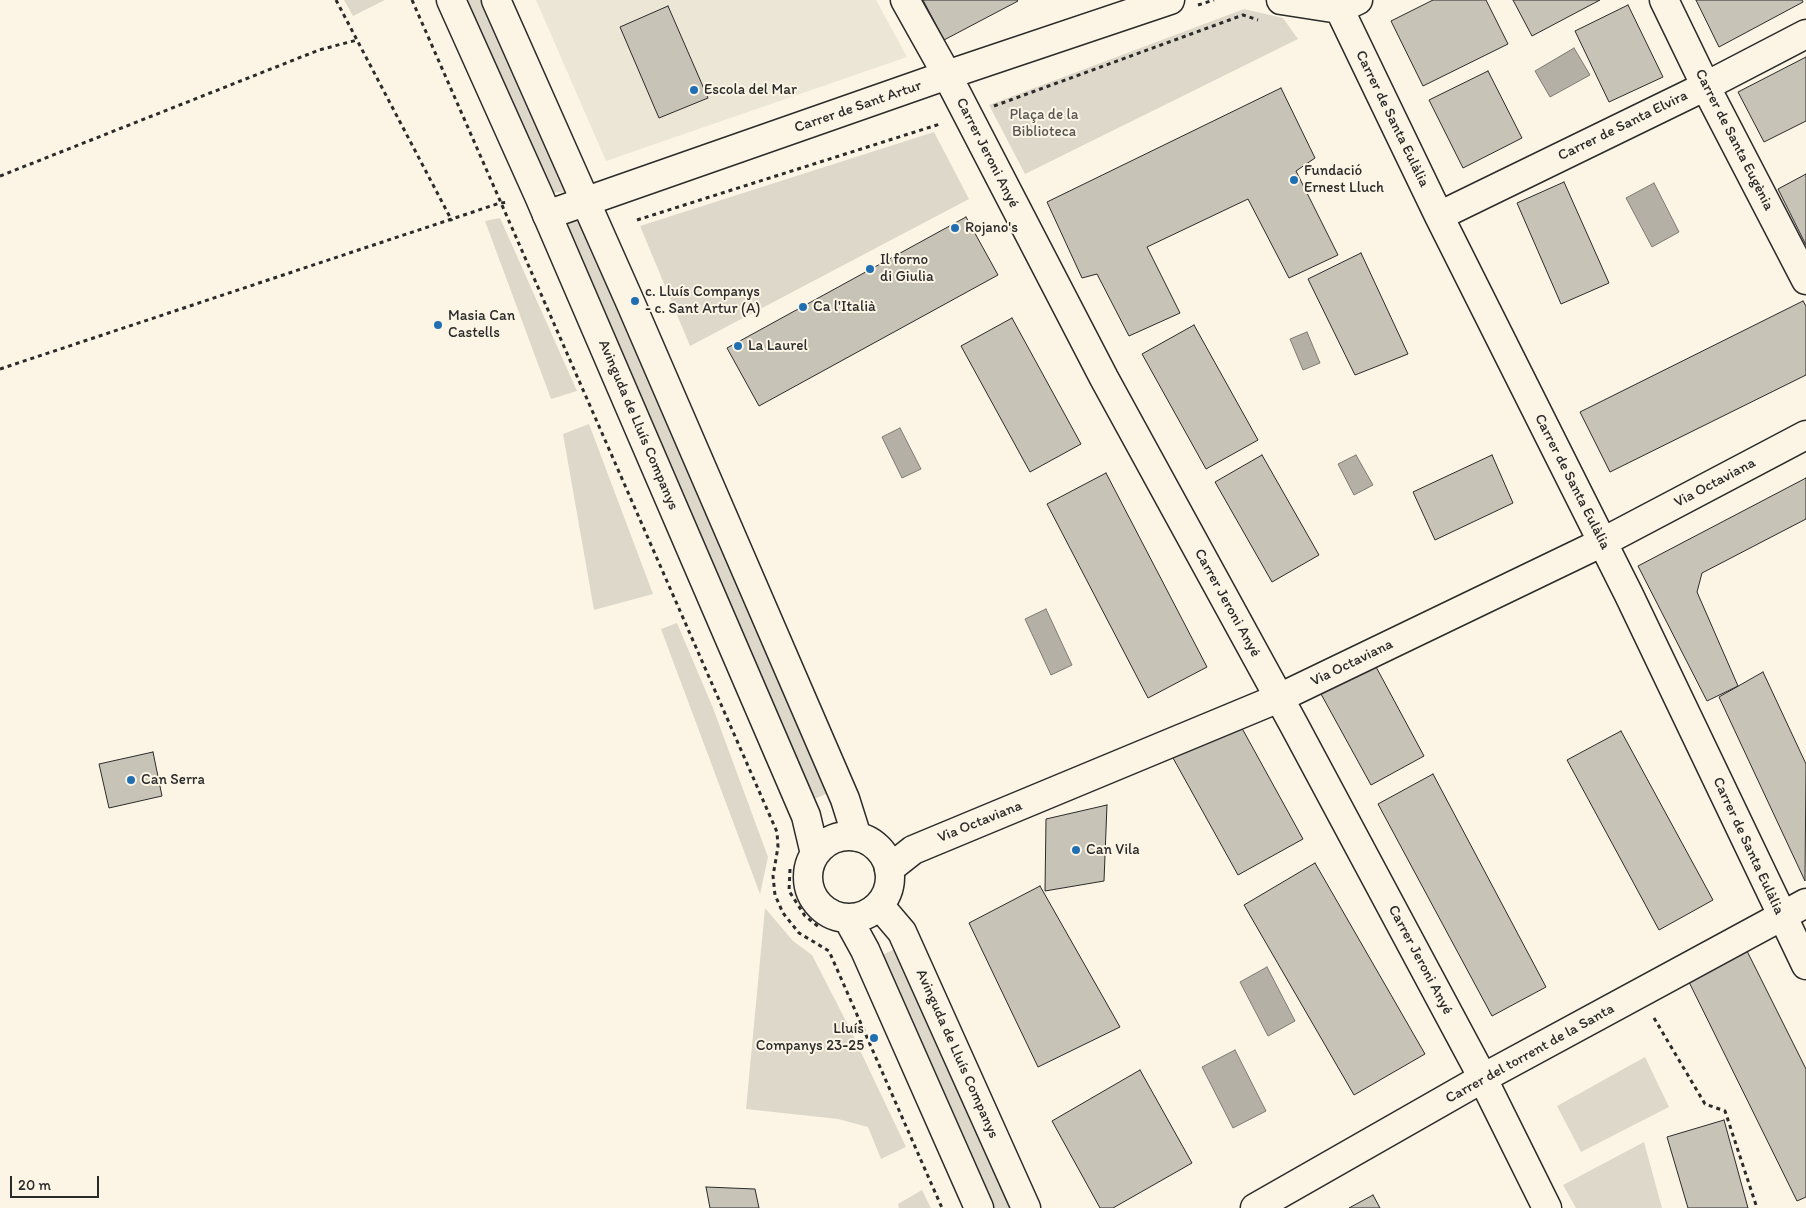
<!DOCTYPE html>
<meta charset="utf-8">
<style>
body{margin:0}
#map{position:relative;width:1806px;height:1208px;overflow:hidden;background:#fcf5e5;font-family:Itim,sans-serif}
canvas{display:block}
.scale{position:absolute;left:10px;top:1176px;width:89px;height:22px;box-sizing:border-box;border:2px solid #2b2b2b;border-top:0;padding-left:6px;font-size:15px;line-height:18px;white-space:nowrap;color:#2b2b2b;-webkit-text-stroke:4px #fcf5e5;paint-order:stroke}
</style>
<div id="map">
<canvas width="1806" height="1208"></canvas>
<div class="scale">20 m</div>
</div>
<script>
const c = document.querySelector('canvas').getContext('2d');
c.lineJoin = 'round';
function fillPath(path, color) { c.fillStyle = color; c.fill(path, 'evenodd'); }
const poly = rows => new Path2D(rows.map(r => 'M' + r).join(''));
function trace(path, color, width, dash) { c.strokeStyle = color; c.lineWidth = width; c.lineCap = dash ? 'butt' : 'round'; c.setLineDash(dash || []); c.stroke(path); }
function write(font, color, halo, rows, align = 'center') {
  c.font = font + ' Itim,sans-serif'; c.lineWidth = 4; c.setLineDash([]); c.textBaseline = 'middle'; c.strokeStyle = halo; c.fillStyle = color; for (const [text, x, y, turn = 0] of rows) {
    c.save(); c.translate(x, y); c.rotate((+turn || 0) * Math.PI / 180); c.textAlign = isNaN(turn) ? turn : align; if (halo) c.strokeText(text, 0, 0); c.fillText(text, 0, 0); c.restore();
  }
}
fillPath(poly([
 [536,0,876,0,907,57,606,161]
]), '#ece6d7');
fillPath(poly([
 [344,0,385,0,353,16],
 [463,0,484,0,572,192,545,193],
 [1244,9,1283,18,1298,39,1025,174,989,105],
 [934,132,969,199,690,346,640,226],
 [584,213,831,792,809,801,558,222],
 [500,218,577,391,551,399,485,221],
 [589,424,653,594,594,610,563,434],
 [677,623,713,708,768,857,760,894,661,629],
 [765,908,793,941,812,955,848,1025,906,1147,881,1159,868,1127,838,1119,746,1109],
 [900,947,1016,1208,990,1208,877,957],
 [1645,1057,1669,1107,1581,1152,1557,1106],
 [1644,1142,1662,1208,1576,1208,1563,1185],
 [922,1190,931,1208,899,1208,898,1204]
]), '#ded8ca');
const water = poly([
 [1574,48,1590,75,1550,97,1535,71,1574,48],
 [1654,183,1679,232,1652,247,1626,198,1654,183],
 [1307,332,1320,363,1303,370,1290,339,1307,332],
 [900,428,921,469,902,478,882,437,900,428],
 [1356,455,1373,485,1354,495,1338,464,1356,455],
 [1046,609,1072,665,1051,675,1025,619,1046,609],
 [1267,967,1295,1021,1268,1036,1240,982,1267,967],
 [1235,1050,1266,1111,1233,1128,1202,1067,1235,1050]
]);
fillPath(water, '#b4b0a5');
trace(water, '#7d7b74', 1);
const building = poly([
 [923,0,1017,0,1018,1,944,40,923,0],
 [1433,0,1486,0,1508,44,1423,86,1391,21,1433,0],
 [1513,0,1600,0,1532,36,1513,0],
 [1696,0,1802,0,1803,2,1719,47,1696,0],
 [1628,5,1663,77,1609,102,1575,31,1628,5],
 [668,6,708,98,659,118,620,27,668,6],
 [1806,57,1806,121,1764,142,1738,92,1806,57],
 [1488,71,1522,138,1463,168,1429,100,1488,71],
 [1281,88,1315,158,1296,171,1338,255,1289,278,1248,199,1147,247,1180,313,1129,336,1097,274,1082,278,1047,202,1281,88],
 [1806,174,1806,245,1778,189,1806,174],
 [1564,182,1609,283,1561,304,1517,203,1564,182],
 [966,217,998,275,759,406,727,348,966,217],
 [1361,253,1408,354,1355,375,1308,279,1361,253],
 [1803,301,1806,306,1806,375,1610,472,1580,412,1803,301],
 [1012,318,1081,444,1030,472,961,346,1012,318],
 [1194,325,1258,440,1206,469,1142,354,1194,325],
 [1262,455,1319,555,1272,582,1215,482,1262,455],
 [1492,455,1513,503,1435,540,1413,492,1492,455],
 [1106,473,1207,667,1148,698,1047,504,1106,473],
 [1806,478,1806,519,1702,573,1697,592,1738,686,1707,701,1638,566,1806,478],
 [1375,665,1424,756,1371,785,1321,694,1375,665],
 [1763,672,1806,764,1805,881,1719,697,1763,672],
 [1238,721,1303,839,1238,875,1173,758,1238,721],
 [1621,731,1713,900,1659,930,1567,760,1621,731],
 [153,752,162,796,109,808,99,764,153,752],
 [1433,774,1546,987,1492,1016,1378,804,1433,774],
 [1107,805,1104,881,1045,891,1046,819,1107,805],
 [1315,863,1425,1054,1354,1095,1244,905,1315,863],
 [1040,886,1120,1027,1038,1067,969,923,1040,886],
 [1746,949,1806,1069,1806,1197,1797,1201,1687,978,1746,949],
 [1140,1070,1192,1163,1113,1208,1100,1208,1052,1121,1140,1070],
 [1724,1120,1748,1208,1688,1208,1667,1137,1724,1120],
 [706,1187,755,1189,759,1208,710,1208,706,1187],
 [1373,1195,1380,1208,1349,1208,1373,1195]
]);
fillPath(building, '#c8c3b7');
trace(building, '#2b2b2b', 1);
const minor = poly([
 [905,0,947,75,1104,378,1294,725,1476,1065,1547,1208],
 [1281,0,1339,9,1358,0],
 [1335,0,1439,216,1629,595,1806,965],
 [1664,0,1711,97,1806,280],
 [547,215,947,75,1170,0],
 [1439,216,1706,86,1806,34],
 [889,869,913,850,1279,698,1603,542,1806,435],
 [1255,1208,1483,1078,1806,903]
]);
const tertiary = poly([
 [451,0,539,196,806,816,815,854],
 [496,0,631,304,845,799,857,837],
 '808 877a41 41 0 1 1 82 0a41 41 0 1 1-82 0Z',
 [879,905,902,932,1026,1208],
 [848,919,865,950,979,1208]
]);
trace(minor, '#2b2b2b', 31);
trace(tertiary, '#2b2b2b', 31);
trace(poly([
 [336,0,452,221],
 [412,0,777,832,778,847,773,876,775,895,783,913,799,933,829,951,942,1208],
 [1198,5,1214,0],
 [994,106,1243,15,1258,20],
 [0,176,319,50,357,40],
 [637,220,940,124],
 [0,369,500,203,509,202],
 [790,869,789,891,805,916,820,928],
 [1654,1018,1705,1104,1725,1111,1757,1208]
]), '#2b2b2b', 3, [4, 4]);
trace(minor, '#fcf5e5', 28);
trace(tertiary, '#fcf5e5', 28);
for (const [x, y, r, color] of [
 [694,90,5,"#1f6fb2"],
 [1294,180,5,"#1f6fb2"],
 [955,228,5,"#1f6fb2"],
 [870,269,5,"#1f6fb2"],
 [635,301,5,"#1f6fb2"],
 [803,307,5,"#1f6fb2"],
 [438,325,5,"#1f6fb2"],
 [738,346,5,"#1f6fb2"],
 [131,780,5,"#1f6fb2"],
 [1076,850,5,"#1f6fb2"],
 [874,1038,5,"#1f6fb2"]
]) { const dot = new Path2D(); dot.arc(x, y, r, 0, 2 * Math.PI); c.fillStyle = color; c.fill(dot); trace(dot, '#fcf5e5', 2); }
write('15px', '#2b2b2b', '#fcf5e5', [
 ["Escola del Mar",704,90],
 ["Fundació",1304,171],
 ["Ernest Lluch",1304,188],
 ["Rojano's",965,228],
 ["Il forno",880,260],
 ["di Giulia",880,277],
 ["c. Lluís Companys",645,292],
 ["- c. Sant Artur (A)",645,309],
 ["Ca l'Italià",813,307],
 ["Masia Can",448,316],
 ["Castells",448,333],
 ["La Laurel",748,346],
 ["Can Serra",141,780],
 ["Can Vila",1086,850],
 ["Lluís",864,1029,"right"],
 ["Companys 23-25",864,1046,"right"]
], 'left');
write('15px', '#2b2b2b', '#fcf5e5', [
 ["Carrer de Sant Artur",858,107,-19],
 ["Carrer de Santa Eulàlia",1392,119,64],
 ["Carrer de Santa Elvira",1623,126,-26],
 ["Carrer de Santa Eugènia",1734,140,63],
 ["Carrer Jeroni Anyé",987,153,63],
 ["Avinguda de Lluís Companys",638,425,67],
 ["Carrer de Santa Eulàlia",1572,482,63],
 ["Via Octaviana",1715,483,-28],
 ["Carrer Jeroni Anyé",1227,603,61],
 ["Via Octaviana",1352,663,-26],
 ["Via Octaviana",980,822,-22],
 ["Carrer de Santa Eulàlia",1748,846,65],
 ["Carrer Jeroni Anyé",1420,960,62],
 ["Avinguda de Lluís Companys",957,1054,66],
 ["Carrer del torrent de la Santa",1530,1054,-29]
]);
write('15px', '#585653', '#fcf5e5', [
 ["Plaça de la",1044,115],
 ["Biblioteca",1044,132]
]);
</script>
